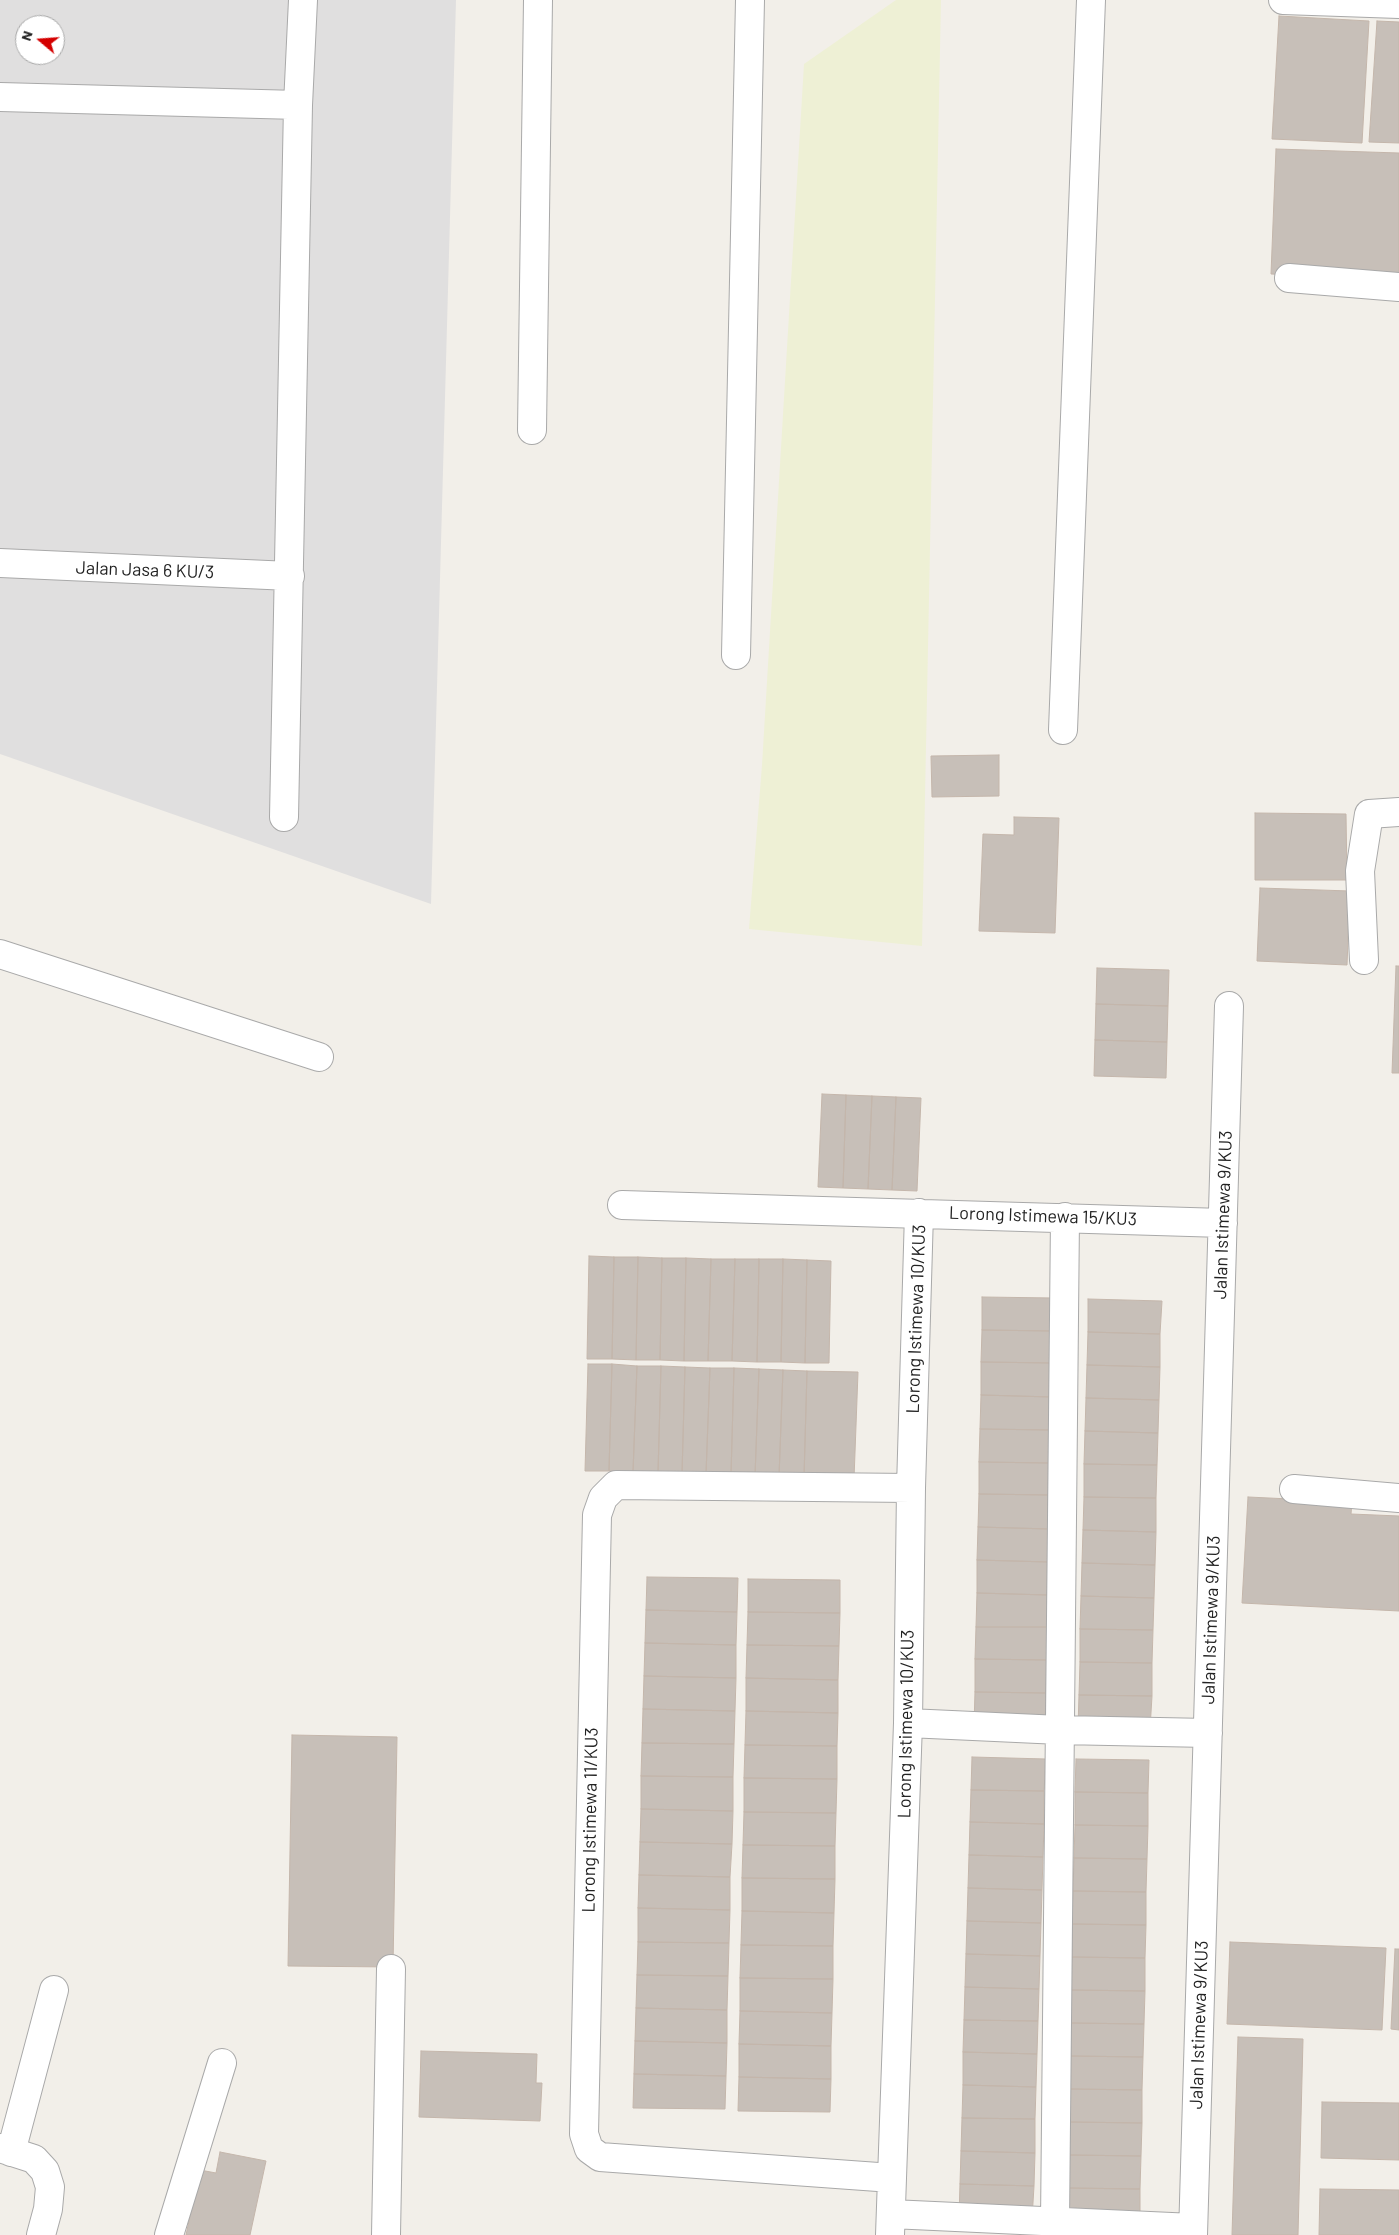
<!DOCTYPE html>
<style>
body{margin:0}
#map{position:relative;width:1399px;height:2235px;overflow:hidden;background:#f2efe9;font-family:Barlow,sans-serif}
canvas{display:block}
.north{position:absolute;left:15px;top:15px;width:50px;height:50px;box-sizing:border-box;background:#fff;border:1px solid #a7a7a7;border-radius:50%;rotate:288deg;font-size:14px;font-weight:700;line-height:20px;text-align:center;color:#222}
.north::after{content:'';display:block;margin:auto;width:18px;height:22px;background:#d40000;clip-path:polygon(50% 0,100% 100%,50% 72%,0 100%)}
</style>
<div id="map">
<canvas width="1399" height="2235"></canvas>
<div class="north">N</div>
</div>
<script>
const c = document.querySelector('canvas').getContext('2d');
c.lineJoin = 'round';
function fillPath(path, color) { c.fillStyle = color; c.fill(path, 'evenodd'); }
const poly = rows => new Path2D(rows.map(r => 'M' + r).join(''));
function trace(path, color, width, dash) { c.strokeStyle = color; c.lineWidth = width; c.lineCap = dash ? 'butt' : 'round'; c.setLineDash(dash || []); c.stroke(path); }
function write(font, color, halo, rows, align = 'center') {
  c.font = font + ' Barlow,sans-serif'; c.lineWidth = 4; c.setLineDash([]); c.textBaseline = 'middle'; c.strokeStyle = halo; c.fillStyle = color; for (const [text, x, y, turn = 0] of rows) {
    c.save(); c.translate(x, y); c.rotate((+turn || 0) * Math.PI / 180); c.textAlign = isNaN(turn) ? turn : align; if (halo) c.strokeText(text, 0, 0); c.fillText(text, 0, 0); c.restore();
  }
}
fillPath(poly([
 [0,0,456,0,431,904,0,754],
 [25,25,55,25,55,55,25,55]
]), '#e0dfdf');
fillPath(poly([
 [896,0,941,0,922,946,749,929,762,765,804,64]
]), '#eef0d5');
const building = poly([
 [1279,16,1369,21,1362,143,1272,139,1279,16],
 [1377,21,1399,22,1399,143,1369,142,1377,21],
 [1276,149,1399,153,1399,279,1271,274,1276,149],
 [999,755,999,796,932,797,931,756,999,755],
 [1255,813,1346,814,1347,880,1255,880,1255,813],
 [1014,817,1059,818,1055,933,979,931,983,834,1014,835,1014,817],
 [1260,888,1350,891,1347,965,1257,961,1260,888],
 [1396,966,1399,966,1399,1073,1392,1073,1396,966],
 [1097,968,1169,970,1168,1006,1096,1004,1097,968],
 [1096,1004,1168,1006,1167,1042,1095,1040,1096,1004],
 [1095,1040,1167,1042,1166,1078,1094,1076,1095,1040],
 [822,1094,846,1095,843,1188,818,1187,822,1094],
 [846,1095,872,1096,868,1189,843,1188,846,1095],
 [872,1096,896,1097,892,1190,868,1189,872,1096],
 [896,1097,921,1098,917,1191,892,1190,896,1097],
 [589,1256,614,1257,612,1359,587,1359,589,1256],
 [614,1257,638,1257,636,1360,612,1359,614,1257],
 [638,1257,662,1258,660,1360,636,1360,638,1257],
 [662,1258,686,1258,684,1361,660,1360,662,1258],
 [686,1258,711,1259,708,1361,684,1361,686,1258],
 [711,1259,735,1259,732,1361,708,1361,711,1259],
 [735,1259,759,1259,757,1362,732,1361,735,1259],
 [759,1259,783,1259,781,1362,757,1362,759,1259],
 [783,1259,807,1260,805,1363,781,1362,783,1259],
 [807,1260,831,1261,829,1363,805,1363,807,1260],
 [982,1297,1054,1298,1053,1331,982,1330,982,1297],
 [1088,1299,1162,1301,1160,1334,1088,1332,1088,1299],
 [982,1330,1053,1331,1053,1363,981,1362,982,1330],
 [1088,1332,1160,1334,1160,1367,1087,1365,1088,1332],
 [981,1362,1053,1363,1052,1397,981,1395,981,1362],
 [588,1364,612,1364,609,1471,585,1471,588,1364],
 [612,1364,637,1366,633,1472,609,1471,612,1364],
 [1087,1365,1160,1367,1159,1400,1086,1398,1087,1365],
 [637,1366,661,1366,658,1473,633,1472,637,1366],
 [661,1366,685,1367,682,1474,658,1473,661,1366],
 [685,1367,710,1368,706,1474,682,1474,685,1367],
 [710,1368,734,1368,731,1475,706,1474,710,1368],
 [734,1368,759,1369,755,1476,731,1475,734,1368],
 [759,1369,783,1370,779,1477,755,1476,759,1369],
 [783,1370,807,1371,804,1478,779,1477,783,1370],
 [807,1371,858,1372,854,1479,804,1478,807,1371],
 [981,1395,1052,1397,1051,1430,980,1429,981,1395],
 [1086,1398,1159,1400,1158,1433,1085,1431,1086,1398],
 [980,1429,1051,1430,1050,1463,979,1462,980,1429],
 [1085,1431,1158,1433,1157,1465,1084,1464,1085,1431],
 [979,1462,1050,1463,1050,1495,979,1494,979,1462],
 [1084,1464,1157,1465,1156,1498,1084,1497,1084,1464],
 [979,1494,1050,1495,1050,1529,978,1527,979,1494],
 [1084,1497,1156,1498,1156,1532,1083,1530,1084,1497],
 [1248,1497,1352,1502,1351,1514,1399,1516,1399,1611,1242,1603,1248,1497],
 [978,1527,1050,1529,1049,1562,977,1560,978,1527],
 [1083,1530,1156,1532,1155,1565,1082,1563,1083,1530],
 [977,1560,1049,1562,1048,1595,977,1593,977,1560],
 [1082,1563,1155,1565,1154,1598,1081,1596,1082,1563],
 [647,1577,738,1578,737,1612,646,1610,647,1577],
 [748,1579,840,1580,840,1613,748,1612,748,1579],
 [977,1593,1048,1595,1048,1627,976,1627,977,1593],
 [1081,1596,1154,1598,1153,1630,1080,1629,1081,1596],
 [646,1610,737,1612,736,1645,645,1643,646,1610],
 [748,1612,840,1613,839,1646,747,1645,748,1612],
 [976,1627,1048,1627,1047,1660,975,1659,976,1627],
 [1080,1629,1153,1630,1152,1663,1080,1662,1080,1629],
 [645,1643,736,1645,736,1678,644,1676,645,1643],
 [747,1645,839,1646,838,1680,746,1678,747,1645],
 [975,1659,1047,1660,1046,1693,975,1692,975,1659],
 [1080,1662,1152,1663,1152,1696,1079,1695,1080,1662],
 [644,1676,736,1678,735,1711,643,1709,644,1676],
 [746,1678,838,1680,838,1713,746,1711,746,1678],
 [975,1692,1046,1693,1045,1727,974,1725,975,1692],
 [1079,1695,1152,1696,1150,1729,1078,1728,1079,1695],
 [643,1709,735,1711,734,1744,642,1743,643,1709],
 [746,1711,838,1713,837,1746,745,1745,746,1711],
 [292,1735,397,1737,393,1967,288,1966,292,1735],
 [642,1743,734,1744,733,1777,641,1776,642,1743],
 [745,1745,837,1746,837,1779,744,1778,745,1745],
 [972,1757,1046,1759,1044,1791,971,1790,972,1757],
 [1076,1759,1149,1760,1148,1793,1075,1792,1076,1759],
 [641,1776,733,1777,733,1811,641,1809,641,1776],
 [744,1778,837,1779,836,1813,744,1812,744,1778],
 [971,1790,1044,1791,1044,1824,970,1822,971,1790],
 [1075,1792,1148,1793,1148,1826,1075,1825,1075,1792],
 [641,1809,733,1811,732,1844,640,1842,641,1809],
 [744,1812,836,1813,835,1846,743,1845,744,1812],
 [970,1822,1044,1824,1043,1857,969,1855,970,1822],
 [1075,1825,1148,1826,1147,1859,1074,1858,1075,1825],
 [640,1842,732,1844,730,1877,639,1875,640,1842],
 [743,1845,835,1846,835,1879,742,1878,743,1845],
 [969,1855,1043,1857,1042,1890,968,1888,969,1855],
 [1074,1858,1147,1859,1146,1892,1073,1891,1074,1858],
 [639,1875,730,1877,730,1910,638,1908,639,1875],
 [742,1878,835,1879,834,1913,742,1911,742,1878],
 [968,1888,1042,1890,1041,1923,967,1921,968,1888],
 [1073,1891,1146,1892,1146,1925,1072,1924,1073,1891],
 [638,1908,730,1910,729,1943,638,1942,638,1908],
 [742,1911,834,1913,833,1946,741,1945,742,1911],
 [967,1921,1041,1923,1040,1956,966,1954,967,1921],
 [1072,1924,1146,1925,1145,1958,1072,1957,1072,1924],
 [638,1942,729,1943,728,1976,637,1975,638,1942],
 [1230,1942,1386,1948,1382,2030,1227,2024,1230,1942],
 [741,1945,833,1946,833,1979,740,1978,741,1945],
 [1395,1949,1399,1949,1399,2030,1391,2029,1395,1949],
 [966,1954,1040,1956,1039,1989,965,1987,966,1954],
 [1072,1957,1145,1958,1145,1991,1071,1990,1072,1957],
 [637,1975,728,1976,727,2010,636,2008,637,1975],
 [740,1978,833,1979,832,2013,740,2011,740,1978],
 [965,1987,1039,1989,1038,2021,964,2020,965,1987],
 [1071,1990,1145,1991,1144,2024,1070,2023,1071,1990],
 [636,2008,727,2010,727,2043,635,2041,636,2008],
 [740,2011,832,2013,831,2046,739,2044,740,2011],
 [964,2020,1038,2021,1037,2054,963,2052,964,2020],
 [1070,2023,1144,2024,1143,2057,1070,2056,1070,2023],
 [1238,2037,1303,2039,1298,2235,1232,2235,1238,2037],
 [635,2041,727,2043,726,2076,634,2074,635,2041],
 [739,2044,831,2046,831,2079,739,2077,739,2044],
 [421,2051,537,2054,536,2083,542,2083,540,2121,419,2117,421,2051],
 [963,2052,1037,2054,1036,2087,963,2085,963,2052],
 [1070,2056,1143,2057,1142,2090,1070,2089,1070,2056],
 [634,2074,726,2076,725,2109,633,2108,634,2074],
 [739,2077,831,2079,830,2112,738,2111,739,2077],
 [963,2085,1036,2087,1035,2119,962,2118,963,2085],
 [1070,2089,1142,2090,1142,2123,1069,2122,1070,2089],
 [1322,2102,1399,2103,1399,2160,1321,2158,1322,2102],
 [962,2118,1035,2119,1035,2153,961,2151,962,2118],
 [1069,2122,1142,2123,1141,2156,1068,2155,1069,2122],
 [961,2151,1035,2153,1034,2186,960,2184,961,2151],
 [220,2152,266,2161,250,2235,186,2235,200,2170,216,2173,220,2152],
 [1068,2155,1141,2156,1140,2189,1067,2188,1068,2155],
 [960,2184,1034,2186,1032,2219,959,2217,960,2184],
 [1067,2188,1140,2189,1140,2222,1067,2221,1067,2188],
 [1320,2189,1399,2190,1399,2235,1319,2235,1320,2189]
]);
fillPath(building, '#c7bfb8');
trace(building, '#c4b6ab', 1);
const minor = poly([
 [1283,0,1399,4],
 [0,97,298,105],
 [1289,278,1399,287],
 [532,430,538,0],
 [0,563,290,576],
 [736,655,750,0],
 [1063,730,1091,0],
 [284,817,298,105,303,0],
 [0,954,319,1057],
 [1364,960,1360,871,1369,814,1399,812],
 [622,1205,1223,1223],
 [1294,1489,1399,1498],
 [908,1723,1060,1730,1208,1733],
 [0,2148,34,2159,45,2171,50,2187,48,2209,41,2235],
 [11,2152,54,1990],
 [892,2178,600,2157,589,2149,584,2134,597,1515,603,1498,616,1485,911,1488],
 [891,2214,1193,2228],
 [1055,2221,1065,1217],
 [169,2235,222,2063],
 [386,2235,391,1969],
 [890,2235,908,1723,911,1488,919,1213],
 [1193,2235,1229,1006]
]);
trace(minor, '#a9a9a9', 30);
trace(minor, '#fff', 28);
write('18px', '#222', '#fff', [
 ["Jalan Jasa 6 KU/3",145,570,2],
 ["Jalan Istimewa 9/KU3",1223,1215,-88],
 ["Lorong Istimewa 15/KU3",1043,1216,2],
 ["Lorong Istimewa 10/KU3",916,1319,-88],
 ["Jalan Istimewa 9/KU3",1211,1620,-88],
 ["Lorong Istimewa 10/KU3",906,1724,-89],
 ["Lorong Istimewa 11/KU3",590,1820,-89],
 ["Jalan Istimewa 9/KU3",1199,2025,-88]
]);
</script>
